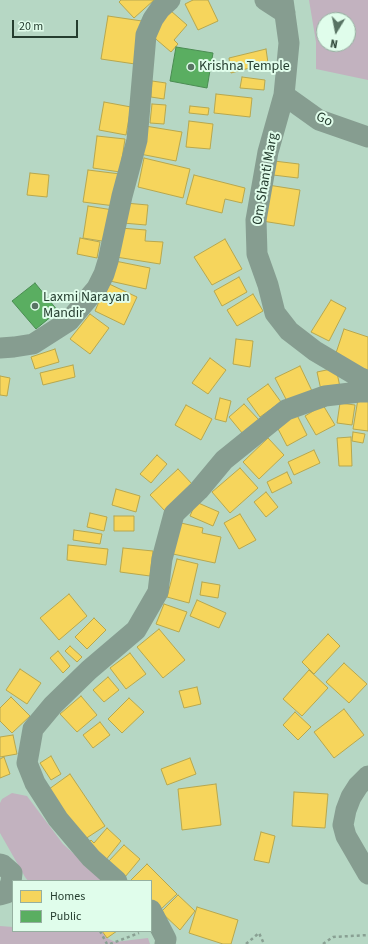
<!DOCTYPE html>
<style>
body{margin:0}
#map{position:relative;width:368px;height:944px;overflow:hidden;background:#b6d7c4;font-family:"Source Sans 3",sans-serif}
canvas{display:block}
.legend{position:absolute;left:12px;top:880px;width:140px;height:52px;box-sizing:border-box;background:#e0fdeb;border:1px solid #95b0a0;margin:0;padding:5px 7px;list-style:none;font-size:12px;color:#253d2f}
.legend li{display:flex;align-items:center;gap:8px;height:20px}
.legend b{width:20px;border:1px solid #95b0a0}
.north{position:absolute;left:316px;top:12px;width:40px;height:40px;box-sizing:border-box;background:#e0fdeb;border:1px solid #95b0a0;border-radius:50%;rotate:190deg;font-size:11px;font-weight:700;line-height:16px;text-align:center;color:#253d2f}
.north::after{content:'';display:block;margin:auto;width:14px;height:18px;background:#587363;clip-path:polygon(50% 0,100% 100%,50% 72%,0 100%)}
.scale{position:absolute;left:12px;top:20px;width:66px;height:18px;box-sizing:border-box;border:2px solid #253d2f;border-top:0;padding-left:5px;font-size:12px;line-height:14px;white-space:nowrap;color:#253d2f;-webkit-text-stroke:3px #e0fdeb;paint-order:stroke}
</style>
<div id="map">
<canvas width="368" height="944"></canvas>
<ul class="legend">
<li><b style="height:11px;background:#f6d55c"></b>Homes</li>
<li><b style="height:11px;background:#5aae61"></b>Public</li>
</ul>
<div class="north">N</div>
<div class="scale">20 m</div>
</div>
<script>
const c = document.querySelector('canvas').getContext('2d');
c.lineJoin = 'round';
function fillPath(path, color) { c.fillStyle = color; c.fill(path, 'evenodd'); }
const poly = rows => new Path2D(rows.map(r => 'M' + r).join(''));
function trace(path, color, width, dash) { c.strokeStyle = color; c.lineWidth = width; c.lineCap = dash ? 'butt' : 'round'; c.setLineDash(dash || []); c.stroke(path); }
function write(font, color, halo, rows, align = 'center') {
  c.font = font + ' "Source Sans 3",sans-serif'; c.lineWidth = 4; c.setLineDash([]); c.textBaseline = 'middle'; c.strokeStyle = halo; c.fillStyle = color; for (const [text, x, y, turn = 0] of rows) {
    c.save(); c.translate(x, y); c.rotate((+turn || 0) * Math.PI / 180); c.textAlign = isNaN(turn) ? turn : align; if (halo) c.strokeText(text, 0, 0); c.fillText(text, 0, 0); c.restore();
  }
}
fillPath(poly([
 [309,0,368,0,368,80,316,69,316,42],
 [324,20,348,20,348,44,324,44],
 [12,793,27,796,63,844,104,881,28,881,25,877,0,833,0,803,2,799],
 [0,926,13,927,13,931,102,931,107,938,115,942,148,938,150,944,0,944]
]), '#c2b2bf');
const homes = poly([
 [121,0,154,0,134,18,119,2,121,0],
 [193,0,208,0,218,21,198,30,185,4,193,0],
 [171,11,187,25,174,40,178,44,171,52,150,34,171,11],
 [108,16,142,21,135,64,101,59,108,16],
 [266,49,268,63,231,73,229,58,266,49],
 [242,77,265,80,264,90,240,88,242,77],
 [152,81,166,83,164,99,151,97,152,81],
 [216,94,252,98,250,117,214,113,216,94],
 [104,102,131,107,126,135,99,130,104,102],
 [152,104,166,105,164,124,150,123,152,104],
 [190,106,209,108,208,115,189,113,190,106],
 [189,121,213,124,210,149,186,147,189,121],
 [145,126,182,132,176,161,140,154,145,126],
 [97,136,125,139,120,172,93,168,97,136],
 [144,158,190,169,183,198,138,187,144,158],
 [274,161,299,164,298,178,273,175,274,161],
 [88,170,120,174,115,206,83,202,88,170],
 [30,173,49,175,47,197,27,195,30,173],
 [194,175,245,188,242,203,225,199,222,213,186,204,194,175],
 [268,185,300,190,294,226,262,221,268,185],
 [125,203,148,205,146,225,123,223,125,203],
 [88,206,113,210,108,242,83,238,88,206],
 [120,228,146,230,145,241,163,242,160,264,116,257,120,228],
 [80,238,100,242,97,258,77,254,80,238],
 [225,239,242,269,212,285,194,257,225,239],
 [115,261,150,268,146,289,110,281,115,261],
 [239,277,247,292,222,306,214,291,239,277],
 [107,283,137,297,124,325,95,311,107,283],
 [253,294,263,311,237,326,227,310,253,294],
 [331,300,346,308,329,341,311,332,331,300],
 [90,314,109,328,90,354,70,339,90,314],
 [344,329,368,337,368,374,333,362,344,329],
 [236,339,253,341,250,367,233,364,236,339],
 [55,349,59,362,35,369,31,357,55,349],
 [210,358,226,370,208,394,192,383,210,358],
 [73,365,75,377,43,385,40,373,73,365],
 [300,366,312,391,288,403,275,378,300,366],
 [336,368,340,387,321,390,317,372,336,368],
 [0,376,10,378,7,396,0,395,0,376],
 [268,384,281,402,260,417,247,399,268,384],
 [220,398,231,401,226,422,215,419,220,398],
 [358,399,368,400,368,431,353,429,358,399],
 [340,403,355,405,352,425,337,423,340,403],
 [244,404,259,420,243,434,229,417,244,404],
 [186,405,212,419,201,440,175,425,186,405],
 [323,405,335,425,316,435,305,416,323,405],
 [297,415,307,435,287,446,276,425,297,415],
 [353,432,365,434,363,443,352,441,353,432],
 [351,437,352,466,339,466,337,438,351,437],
 [268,438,284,455,259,479,243,462,268,438],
 [314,450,320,463,294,475,288,462,314,450],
 [157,455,167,464,151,483,140,474,157,455],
 [240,468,258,488,230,513,212,492,240,468],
 [178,469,193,485,165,511,150,495,178,469],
 [287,472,292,483,272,493,267,482,287,472],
 [116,489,140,496,136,512,112,505,116,489],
 [266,492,278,507,266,517,254,502,266,492],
 [196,502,219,512,213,526,190,516,196,502],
 [90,513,107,517,104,531,87,527,90,513],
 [240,514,256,540,239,549,224,523,240,514],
 [114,516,134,516,134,531,114,531,114,516],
 [181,523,203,528,202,533,221,537,215,563,173,554,181,523],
 [74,530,102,534,100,544,73,540,74,530],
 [68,545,108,549,106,565,67,560,68,545],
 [123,548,153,551,150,576,120,572,123,548],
 [177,559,198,564,189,603,167,597,177,559],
 [202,582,220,585,218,598,200,595,202,582],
 [69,594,87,616,59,640,40,618,69,594],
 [197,600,226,613,219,628,190,616,197,600],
 [164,604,187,612,179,632,156,624,164,604],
 [94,618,106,630,87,649,75,637,94,618],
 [159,629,185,660,163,678,137,647,159,629],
 [328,634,340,646,314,674,302,662,328,634],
 [70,646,82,657,77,662,65,651,70,646],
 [58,651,70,666,63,673,50,658,58,651],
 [130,653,146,674,126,689,110,668,130,653],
 [344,663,367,684,349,703,326,682,344,663],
 [20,669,41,683,27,704,6,690,20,669],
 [309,670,328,688,302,716,283,699,309,670],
 [108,677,119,690,104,702,93,690,108,677],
 [197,687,201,704,184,708,179,691,197,687],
 [81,696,97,715,77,732,60,714,81,696],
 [11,697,30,716,12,733,0,721,0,708,11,697],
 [129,698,144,712,122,733,108,719,129,698],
 [344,709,364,735,334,758,314,732,344,709],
 [295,712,311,727,298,740,283,725,295,712],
 [100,722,110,735,93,748,83,735,100,722],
 [13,735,17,754,0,757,0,737,13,735],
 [51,756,61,774,51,780,40,763,51,756],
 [4,757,10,774,0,778,0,759,4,757],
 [190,758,196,774,167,785,161,769,190,758],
 [70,774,105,826,82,841,45,792,70,774],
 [216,784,221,825,182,830,178,789,216,784],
 [294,792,328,794,325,828,292,826,294,792],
 [107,828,121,841,105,861,86,845,91,840,94,843,107,828],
 [261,832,275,836,269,863,254,860,261,832],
 [124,845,140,859,125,877,108,862,124,845],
 [147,864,177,894,160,910,151,901,151,881,132,881,131,880,147,864],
 [178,895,195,911,180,930,161,912,178,895],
 [197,907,238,920,231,944,223,944,189,933,197,907],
 [102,931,117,931,107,938,102,931]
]);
fillPath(homes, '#f6d55c');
trace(homes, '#b7a74e', 1);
const public = poly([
 [176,47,213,53,207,88,170,81,176,47],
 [35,283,58,311,36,329,12,301,35,283]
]);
fillPath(public, '#5aae61');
trace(public, '#4a8c52', 1);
trace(poly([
 [100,931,107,944],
 [110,944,139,933],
 [246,944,259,933,264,944],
 [323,944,333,937,368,935]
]), '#89a093', 2.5, [3, 3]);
trace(poly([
 [265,0,285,13],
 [283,0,289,43,284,95,268,152,256,220,257,254,268,285,275,313,289,331,315,351,359,377,368,381],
 [284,95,319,120,368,137],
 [0,348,14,347,33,344,69,321,97,288,104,274,108,261,122,196,137,140,146,35,153,19,160,9,170,0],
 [368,776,358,786,351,797,346,810,343,825,346,836,368,874],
 [0,864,3,865,12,873,11,882,7,893,0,895],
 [117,881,91,858,58,819,35,783,27,763,33,729,53,705,89,670,136,630,158,592,162,559,174,514,199,490,224,460,286,410,325,396,359,392,368,392],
 [151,910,166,939,165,944]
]), '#869d90', 21);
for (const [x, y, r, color] of [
 [191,67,4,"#587363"],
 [35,306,4,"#587363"]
]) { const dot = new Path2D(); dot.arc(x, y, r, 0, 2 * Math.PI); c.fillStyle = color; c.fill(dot); trace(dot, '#e0fdeb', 1.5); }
write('14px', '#253d2f', '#e0fdeb', [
 ["Krishna Temple",199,67],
 ["Laxmi Narayan",43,298],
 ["Mandir",43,314]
], 'left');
write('14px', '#253d2f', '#e0fdeb', [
 ["Go",324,120,26],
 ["Om Shanti Marg",266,179,-80]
]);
</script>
